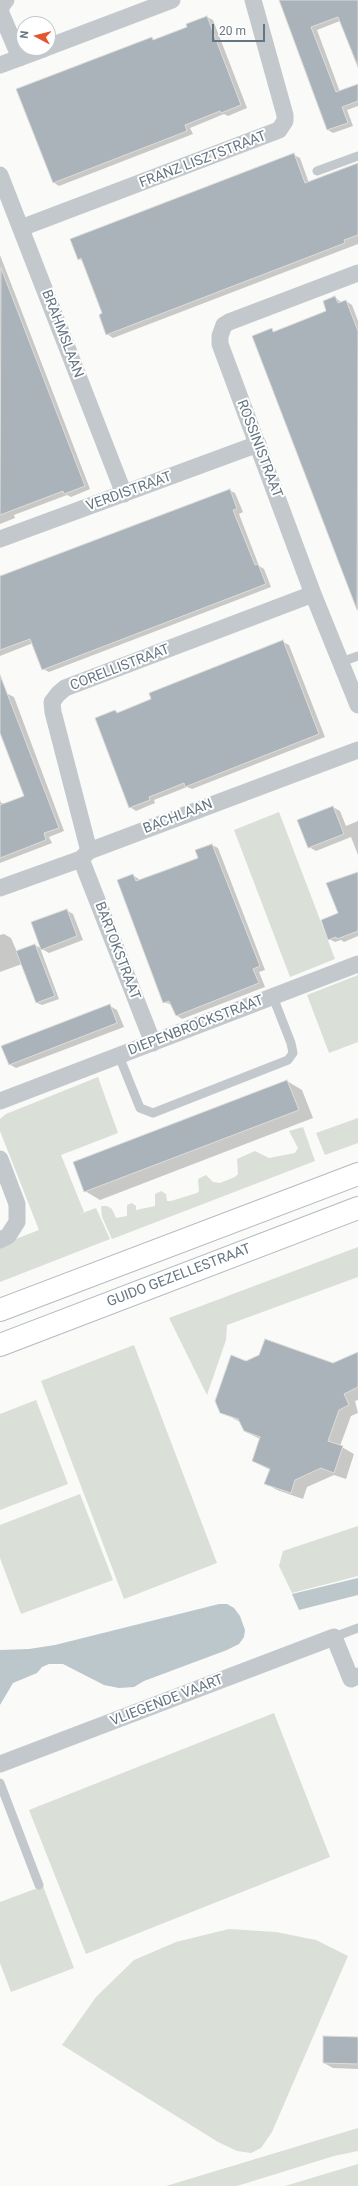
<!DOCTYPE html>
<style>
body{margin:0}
#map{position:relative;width:358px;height:2186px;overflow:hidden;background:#fafaf8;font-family:Roboto,sans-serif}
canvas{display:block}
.north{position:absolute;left:16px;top:16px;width:40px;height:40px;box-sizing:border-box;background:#fff;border:1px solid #c1c8cd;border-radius:50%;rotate:277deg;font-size:11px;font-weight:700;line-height:16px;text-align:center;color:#657683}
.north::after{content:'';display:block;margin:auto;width:14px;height:18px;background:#e4572e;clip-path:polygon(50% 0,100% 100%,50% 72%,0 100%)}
.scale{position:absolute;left:212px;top:24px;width:53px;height:18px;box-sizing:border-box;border:2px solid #657683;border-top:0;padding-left:5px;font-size:12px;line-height:14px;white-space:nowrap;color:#657683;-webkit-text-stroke:3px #fff;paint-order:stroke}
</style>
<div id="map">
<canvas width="358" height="2186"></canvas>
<div class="north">N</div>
<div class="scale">20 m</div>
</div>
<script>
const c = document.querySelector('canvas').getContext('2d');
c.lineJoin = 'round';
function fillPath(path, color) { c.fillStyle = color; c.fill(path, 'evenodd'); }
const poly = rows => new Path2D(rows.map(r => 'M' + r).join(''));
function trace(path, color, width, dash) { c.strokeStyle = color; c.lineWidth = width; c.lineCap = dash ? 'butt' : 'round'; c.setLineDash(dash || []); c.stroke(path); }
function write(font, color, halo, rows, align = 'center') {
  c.font = font + ' Roboto,sans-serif'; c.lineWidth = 4; c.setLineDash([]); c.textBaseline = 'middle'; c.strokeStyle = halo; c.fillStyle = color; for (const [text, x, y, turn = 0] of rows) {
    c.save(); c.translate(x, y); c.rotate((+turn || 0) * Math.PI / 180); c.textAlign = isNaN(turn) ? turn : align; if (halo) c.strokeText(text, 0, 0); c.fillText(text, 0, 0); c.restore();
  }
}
fillPath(poly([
 [279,812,335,959,290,977,234,830],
 [358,975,358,1042,329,1053,307,995],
 [98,1077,118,1133,61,1155,84,1212,77,1215,96,1208,110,1239,0,1282,0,1245,39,1230,0,1131,0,1119,6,1114],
 [358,1118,358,1143,325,1155,316,1133],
 [303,1127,315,1161,112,1239,102,1217,101,1206,107,1206,112,1209,116,1218,127,1216,127,1205,132,1203,136,1206,136,1210,155,1206,155,1194,161,1191,166,1194,167,1201,171,1201,197,1193,199,1191,198,1179,206,1175,213,1182,220,1183,235,1177,238,1174,237,1159,255,1151,269,1158,295,1153,298,1148,289,1131],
 [358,1247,358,1277,227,1325,226,1340,207,1395,169,1318],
 [134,1345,217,1563,124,1599,41,1381],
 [36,1400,68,1484,0,1510,0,1414],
 [80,1494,113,1580,21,1614,0,1558,0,1525],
 [358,1526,358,1576,292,1593,279,1566,283,1551],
 [274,1713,330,1857,86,1954,29,1810],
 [43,1886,74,1968,11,1992,0,1963,0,1902],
 [229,1929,276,1932,316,1940,348,1956,272,2132,261,2148,251,2153,237,2151,218,2142,62,2045,96,1997,134,1960,176,1942],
 [358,2128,358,2151,334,2156,237,2186,166,2186],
 [358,2164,358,2186,285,2186]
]), '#dadfd7');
fillPath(poly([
 [358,1578,358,1595,299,1610,292,1594],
 [219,1604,227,1604,234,1608,240,1616,245,1630,244,1637,239,1644,227,1650,144,1681,134,1687,119,1688,104,1685,63,1664,49,1664,42,1667,37,1673,13,1683,0,1705,0,1650,29,1649,55,1645]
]), '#bbc7cb');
fillPath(poly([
 [280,0,358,0,358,68,340,21,317,30,340,92,358,85,358,106,347,110,353,126,333,133,328,130],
 [207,17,213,20,247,108,228,116,224,114,190,128,193,134,59,186,53,182,151,38,155,40,189,27],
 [294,155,300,158,309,183,358,164,358,244,113,338,107,334,103,314,83,261,79,259],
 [0,255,90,489,71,497,67,495,14,515,15,518,0,524],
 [335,297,342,303,346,301,352,305,358,321,358,611,253,337,272,330,276,332,328,312],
 [229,490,235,493,243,512,239,514,259,566,264,569,271,587,49,672,43,669,33,643,0,656,0,578],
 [283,642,289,645,325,737,192,789,187,787,154,800,155,803,136,811,130,807,115,711,119,713],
 [8,694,14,697,64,831,49,837,52,843,0,863,0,800,1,803,7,803,25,797,0,730,0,697],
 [333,807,340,811,346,826,358,821,358,855,351,837,316,851,309,847],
 [212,845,218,848,265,970,259,972,265,987,182,1019,176,1015,172,1005,164,1002,133,875,140,880,199,858],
 [66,910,73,914,83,940,49,953,42,949],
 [358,911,358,936,344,942,341,940,335,942,329,939],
 [4,934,11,938,17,952,35,945,40,948,59,999,42,1005,37,1003,22,964,0,972,0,935],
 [110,1006,117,1010,124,1027,16,1068,9,1064],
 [287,1081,302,1090,313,1118,100,1200,85,1191],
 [358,1353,358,1400,355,1401,358,1413,351,1416,340,1446,354,1454,346,1479,334,1475,307,1487,303,1499,277,1490,265,1483,270,1470,253,1461,260,1439,244,1431,240,1422,221,1412,246,1362,333,1365],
 [358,2038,358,2069,333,2068,324,2063]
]), '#0003');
const building = poly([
 [279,0,358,0,358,67,338,17,311,27,336,92,358,84,358,101,342,107,348,123,327,130,279,0],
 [207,16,241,105,221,113,220,111,185,125,187,131,53,183,16,89,152,37,153,40,187,27,186,24,207,16],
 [294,153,305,183,358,163,358,235,344,240,345,243,106,335,99,315,102,313,81,258,78,260,70,239,294,153],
 [1,268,85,486,64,494,63,491,0,515,1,268],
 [335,296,338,303,346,300,358,331,357,610,252,336,272,328,273,332,326,311,323,301,335,296],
 [230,489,237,509,233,510,255,565,258,564,266,584,42,670,30,639,0,650,0,576,230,489],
 [283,640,319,734,185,787,184,783,149,797,150,800,129,808,95,718,115,710,117,713,151,699,149,693,283,640],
 [0,675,59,828,44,833,46,840,0,858,0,805,24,796,0,733,0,675],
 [333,806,344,834,308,848,297,820,333,806],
 [212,844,260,966,253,969,259,983,176,1016,169,1001,163,1003,117,880,133,874,136,881,169,869,198,858,195,850,212,844],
 [358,872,358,931,337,939,336,937,328,940,321,920,338,913,326,883,358,872],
 [67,909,77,936,41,950,31,922,67,909],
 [35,944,55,996,36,1003,16,951,35,944],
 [110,1004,117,1023,9,1065,1,1046,110,1004],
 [287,1080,299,1110,84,1192,73,1162,287,1080],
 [265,1339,333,1363,358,1352,358,1387,344,1394,349,1405,339,1410,328,1441,343,1446,334,1473,321,1468,295,1480,291,1493,264,1484,270,1469,252,1461,260,1437,244,1431,238,1419,220,1413,215,1401,231,1355,246,1361,259,1355,265,1339],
 [323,2036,358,2037,358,2064,323,2063,323,2036]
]);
fillPath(building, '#aab3b9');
trace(building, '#dcdcda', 1);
const secondary = poly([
 [0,1310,358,1174],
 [0,1345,358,1208]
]);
trace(secondary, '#b3babf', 24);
trace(poly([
 [317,171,358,156],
 [341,662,358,656],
 [119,1056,140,1108,153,1113,288,1060,293,1053,291,1043,273,997],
 [334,1637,358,1628],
 [0,1783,39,1885]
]), '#c3c8cc', 9);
trace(poly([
 [6,0,1,6,1,13,20,58],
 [48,47,172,0],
 [0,65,46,48],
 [0,175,124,494],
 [21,228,279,130,285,121,285,115,253,0],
 [358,273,229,322,224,325,220,336,220,344,313,594,358,705],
 [0,539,258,444],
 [89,851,53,712,52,702,58,694,65,688,313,594],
 [81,859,153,1043],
 [0,888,81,859,89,851,358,750],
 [0,1101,358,964],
 [0,1159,17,1204,17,1222,8,1236,0,1240],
 [0,1764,334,1637,351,1679,358,1676]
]), '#c3c8cc', 17);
trace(secondary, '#fff', 22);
write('14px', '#657683', '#fff', [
 ["FRANZ LISZTSTRAAT",203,160,-21],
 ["BRAHMSLAAN",62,334,69],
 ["ROSSINISTRAAT",259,449,69],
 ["VERDISTRAAT",129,492,-20],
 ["CORELLISTRAAT",120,668,-21],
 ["BACHLAAN",178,817,-21],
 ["BARTOKSTRAAT",117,951,69],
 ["DIEPENBROCKSTRAAT",196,1026,-21],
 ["GUIDO GEZELLESTRAAT",179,1276,-21],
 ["VLIEGENDE VAART",167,1701,-21]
]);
</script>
